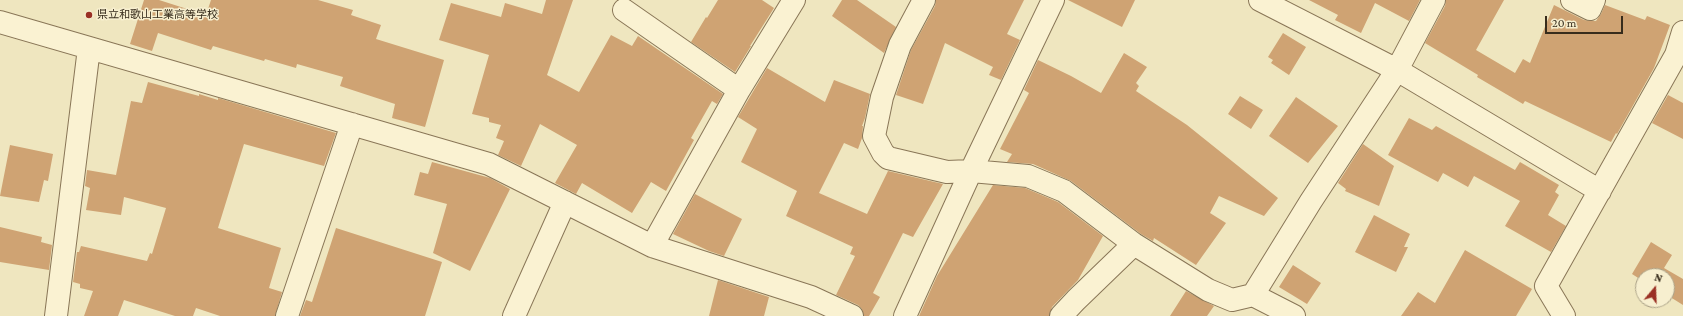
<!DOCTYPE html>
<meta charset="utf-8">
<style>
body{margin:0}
#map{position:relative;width:1683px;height:316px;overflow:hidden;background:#efe6bf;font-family:"Crimson Pro",serif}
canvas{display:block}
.north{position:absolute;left:1635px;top:268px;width:40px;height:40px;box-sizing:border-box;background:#f7efcf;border:1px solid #aaa187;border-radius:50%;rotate:19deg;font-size:11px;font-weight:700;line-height:16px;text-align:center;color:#372c1c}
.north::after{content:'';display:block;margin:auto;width:14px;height:18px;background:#9a3024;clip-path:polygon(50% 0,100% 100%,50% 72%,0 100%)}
.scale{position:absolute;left:1545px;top:16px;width:78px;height:18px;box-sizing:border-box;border:2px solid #372c1c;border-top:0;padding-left:5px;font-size:12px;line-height:14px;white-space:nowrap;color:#372c1c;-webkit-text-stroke:3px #f7efcf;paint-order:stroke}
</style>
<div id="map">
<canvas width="1683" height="316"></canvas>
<div class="north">N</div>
<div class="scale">20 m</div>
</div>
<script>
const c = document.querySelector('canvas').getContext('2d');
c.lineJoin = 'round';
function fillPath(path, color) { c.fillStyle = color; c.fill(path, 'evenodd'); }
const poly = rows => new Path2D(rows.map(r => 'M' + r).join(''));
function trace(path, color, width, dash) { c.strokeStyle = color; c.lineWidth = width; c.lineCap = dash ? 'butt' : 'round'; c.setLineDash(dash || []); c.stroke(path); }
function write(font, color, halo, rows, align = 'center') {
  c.font = font + ' "Crimson Pro","Noto Sans JP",serif'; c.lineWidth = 3; c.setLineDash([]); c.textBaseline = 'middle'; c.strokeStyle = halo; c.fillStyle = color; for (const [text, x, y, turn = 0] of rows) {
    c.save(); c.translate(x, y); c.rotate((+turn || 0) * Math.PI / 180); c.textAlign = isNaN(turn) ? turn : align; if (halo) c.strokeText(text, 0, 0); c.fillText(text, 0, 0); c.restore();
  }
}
fillPath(poly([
 [144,0,159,0,206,15,211,0,318,0,353,10,351,15,381,25,376,39,444,60,425,127,392,118,395,104,340,86,343,77,297,64,296,68,265,59,264,61,213,46,211,50,158,33,152,51,130,44],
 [546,0,573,0,547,75,579,92,611,35,632,46,638,36,723,94,717,104,712,101,691,138,694,140,666,191,651,182,632,213,582,183,576,194,555,183,577,145,540,124,521,166,498,155,504,141,496,138,501,125,489,122,489,118,472,114,489,55,439,40,451,3,501,17,505,3,542,14],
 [718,0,762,0,774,8,750,46,751,46,735,72,691,42,706,17,707,18],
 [842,0,857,0,896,27,884,53,832,16],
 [936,0,1024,0,1007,34,1020,40,1001,80,989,75,993,67,945,43,923,104,896,95,911,50,935,6],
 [1068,0,1135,0,1122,27],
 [1309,0,1420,0,1409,21,1375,3,1361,33,1335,20,1338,15],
 [1446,0,1504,0,1476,50,1515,73,1523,59,1530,63,1554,5,1584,20,1591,21,1596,21,1601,14,1605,5,1645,20,1647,16,1670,25,1654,68,1617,134,1616,133,1611,142,1525,101,1523,104,1477,77,1478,75,1425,43,1445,6],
 [1283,33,1306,47,1289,75,1271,63,1273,60,1268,57],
 [1124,53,1147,67,1136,83,1139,86,1136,91,1187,125,1278,198,1264,216,1219,196,1210,213,1226,223,1196,265,1154,238,1153,241,1141,234,1071,181,1033,164,1007,162,1012,154,1000,149,1029,93,1024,90,1038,60,1071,76,1101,93],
 [767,68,825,102,834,80,870,94,865,118,862,126,863,126,862,138,858,149,844,143,819,193,867,214,888,171,943,184,913,237,903,233,873,293,880,297,869,316,864,316,862,309,858,305,836,295,855,256,850,254,853,247,786,216,797,191,741,162,757,129,738,117],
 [148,82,199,96,199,94,218,100,218,98,336,133,324,166,244,144,218,228,281,248,269,288,282,292,275,316,220,316,196,308,193,316,175,316,124,300,118,316,84,316,93,291,80,288,80,284,73,282,77,252,79,252,81,246,147,261,150,253,152,254,166,208,124,197,121,215,86,210,90,188,85,186,87,170,116,175,131,101,142,103],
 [1668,95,1683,103,1683,139,1652,123],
 [1240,96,1263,110,1251,129,1228,114],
 [1296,97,1338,126,1308,163,1269,136],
 [1409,118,1432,130,1436,126,1515,170,1520,162,1559,185,1555,192,1559,195,1548,215,1566,226,1551,252,1505,226,1520,201,1474,176,1468,187,1443,173,1438,182,1388,155],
 [1363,144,1394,166,1379,206,1345,191,1346,189,1338,183],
 [10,145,53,154,48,181,44,180,39,202,0,196],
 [432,162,490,178,510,189,470,271,433,253,447,204,414,195,420,172,428,174],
 [993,185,1025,188,1058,202,1103,236,1078,280,1052,307,1049,316,919,316,937,276],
 [695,194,742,219,724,256,709,251,673,234],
 [1374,215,1410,234,1404,247,1408,247,1396,272,1355,252],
 [0,227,42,237,41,242,52,245,49,270,0,262],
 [336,228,442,262,425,316,300,316,306,300,312,302],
 [1651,242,1672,255,1664,268,1683,279,1683,305,1667,295,1667,276,1643,276,1643,281,1632,274],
 [1465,250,1532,289,1516,316,1401,316,1418,292,1435,303],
 [1293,265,1321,283,1307,304,1279,287],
 [718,280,769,297,764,316,709,316],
 [1186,291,1214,306,1207,316,1170,316]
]), '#cfa373');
const minor = poly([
 [924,0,900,45,882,97,874,136,883,153,888,158,947,172,971,171,1028,176,1064,191,1134,244],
 [1260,0,1397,70,1600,191],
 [1572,0,1590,9,1594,0],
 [624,10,739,90],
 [0,22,489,164,652,246,811,297,852,316],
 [652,246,739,90,794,0],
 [56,316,89,48],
 [287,316,352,124],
 [514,316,565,202],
 [905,316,971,171,1053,0],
 [1061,316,1076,300,1134,244,1208,290,1232,300,1253,295],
 [1294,316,1253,295,1311,201,1397,70,1434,0],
 [1564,316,1546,286,1676,55,1683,32]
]);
trace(minor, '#897657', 24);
trace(minor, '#faf2d2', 22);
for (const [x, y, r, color] of [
 [89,15,4,"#9a3024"]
]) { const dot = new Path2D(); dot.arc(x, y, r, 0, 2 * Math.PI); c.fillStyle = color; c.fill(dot); trace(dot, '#f7efcf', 1.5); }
write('11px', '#372c1c', '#f7efcf', [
 ["県立和歌山工業高等学校",97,15]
], 'left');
</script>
